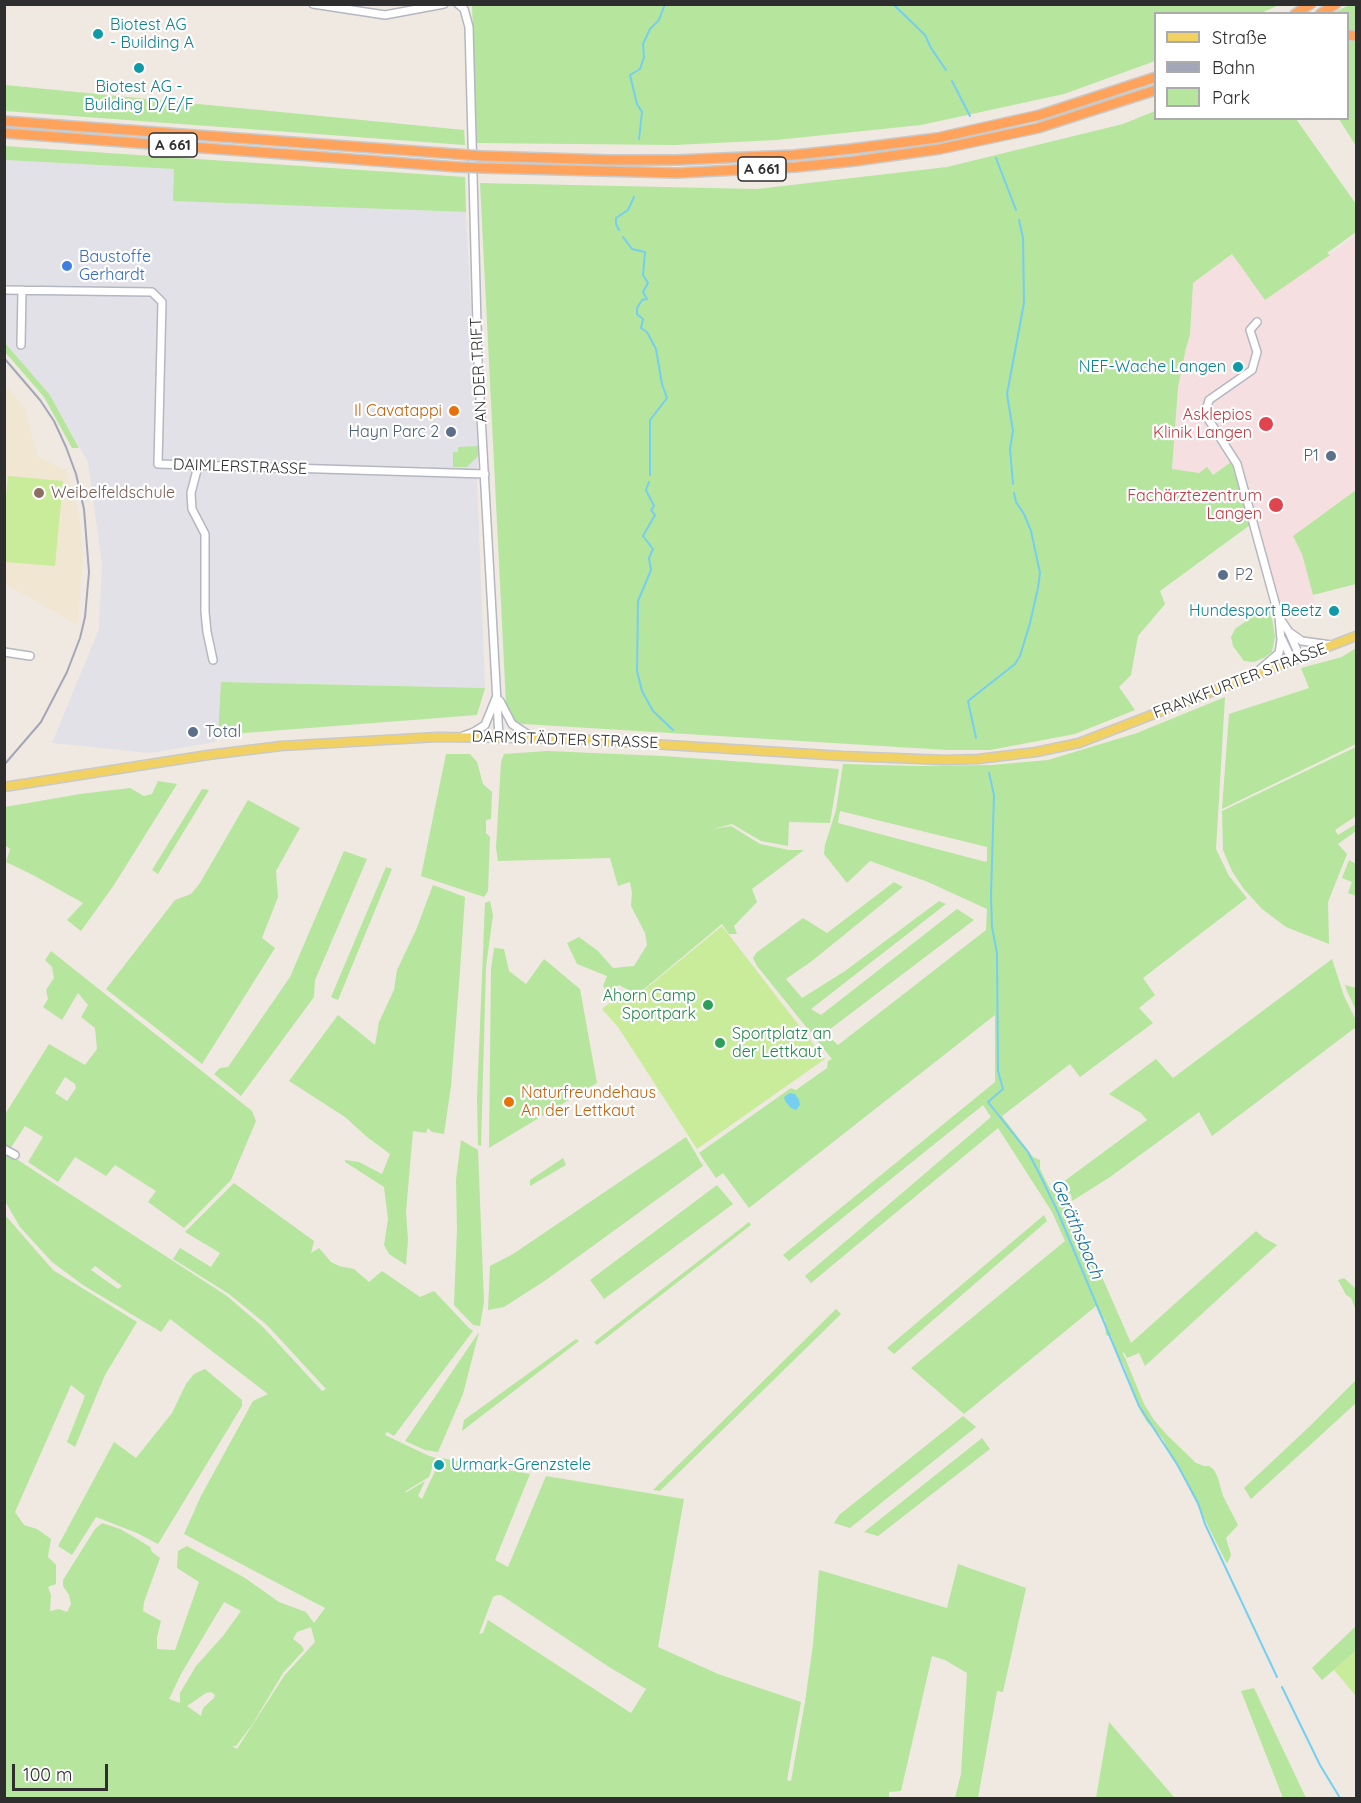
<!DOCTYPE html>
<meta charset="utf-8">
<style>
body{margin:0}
#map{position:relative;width:1361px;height:1803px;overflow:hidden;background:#efe9e1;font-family:Quicksand,sans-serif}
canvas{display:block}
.frame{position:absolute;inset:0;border:6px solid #2e2e2e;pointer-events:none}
.legend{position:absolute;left:1154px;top:12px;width:195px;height:108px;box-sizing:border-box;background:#fff;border:2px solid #ababab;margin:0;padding:8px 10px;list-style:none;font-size:18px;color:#2e2e2e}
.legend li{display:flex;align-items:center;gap:12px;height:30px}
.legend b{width:30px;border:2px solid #ababab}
.scale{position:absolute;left:12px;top:1764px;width:96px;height:27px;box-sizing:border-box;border:3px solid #2e2e2e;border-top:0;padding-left:8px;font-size:18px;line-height:21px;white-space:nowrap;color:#2e2e2e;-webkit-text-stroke:4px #fff;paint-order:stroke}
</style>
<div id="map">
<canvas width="1361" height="1803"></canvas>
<div class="frame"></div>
<ul class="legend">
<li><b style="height:8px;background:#f2d163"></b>Straße</li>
<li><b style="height:8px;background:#a3a6b8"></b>Bahn</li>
<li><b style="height:16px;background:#b6e59e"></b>Park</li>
</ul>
<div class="scale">100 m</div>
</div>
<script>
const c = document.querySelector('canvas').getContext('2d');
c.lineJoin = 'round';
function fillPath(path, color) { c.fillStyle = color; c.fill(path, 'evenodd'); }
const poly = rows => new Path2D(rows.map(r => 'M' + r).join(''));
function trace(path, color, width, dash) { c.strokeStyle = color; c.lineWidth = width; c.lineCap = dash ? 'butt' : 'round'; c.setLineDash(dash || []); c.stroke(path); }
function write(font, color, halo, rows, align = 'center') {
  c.font = font + ' Quicksand,sans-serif'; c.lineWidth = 4.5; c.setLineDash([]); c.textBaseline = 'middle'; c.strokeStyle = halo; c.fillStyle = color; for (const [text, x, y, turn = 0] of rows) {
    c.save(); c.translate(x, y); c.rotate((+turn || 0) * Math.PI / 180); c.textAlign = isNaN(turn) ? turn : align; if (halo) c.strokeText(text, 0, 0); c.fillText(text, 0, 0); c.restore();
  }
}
fillPath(poly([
 [4,160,174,169,174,201,466,212,478,456,477,477,485,688,222,682,218,735,215,742,150,753,52,743,99,629,102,564,88,462,50,395,5,343]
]), '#e3e1e8');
fillPath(poly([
 [4,383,24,407,38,457,66,470,79,515,83,550,78,625,5,584]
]), '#f0e6d1');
fillPath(poly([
 [1356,236,1356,490,1293,536,1302,554,1317,609,1287,616,1268,591,1231,462,1213,475,1172,469,1178,387,1186,348,1190,335,1193,283,1232,254,1265,300]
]), '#f5dfe0');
fillPath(poly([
 [472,5,472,4,1279,5,1261,13,1156,14,1155,61,1064,94,921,125,776,140,675,145,477,143],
 [1349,5,1356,5,1356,30,1348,30,1348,14,1333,13],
 [1348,41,1356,42,1356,146,1339,119,1348,118],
 [5,85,464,130,465,145,5,111],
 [1155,111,1156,118,1296,119,1356,204,1356,232,1327,253,1330,255,1265,300,1232,254,1193,283,1190,335,1186,348,1178,387,1172,469,1199,473,1207,467,1213,475,1231,462,1250,525,1160,591,1165,604,1138,636,1131,675,1119,687,1135,710,1075,734,990,750,947,750,507,723,480,183,757,189,947,167,1123,124],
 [4,146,465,177,466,212,173,201,174,169,5,160],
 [5,343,50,395,79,448,72,448,44,397,5,352],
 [478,446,478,456,467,467,453,467,453,452,458,452,458,447],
 [1356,490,1356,584,1313,595,1302,554,1293,536],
 [1263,609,1271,611,1275,637,1272,652,1264,658,1254,662,1244,661,1233,646,1231,637,1235,629],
 [1356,648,1356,744,1222,809,1229,714,1309,688,1301,668,1342,657],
 [221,682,485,688,477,715,218,735],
 [1225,697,1216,849,1229,876,1247,898,1143,978,1155,995,1139,1008,1153,1023,1080,1077,1070,1064,1002,1116,1033,1157,1040,1160,1040,1169,1051,1191,1147,1120,1141,1113,1109,1094,1156,1059,1173,1078,1332,959,1344,996,1356,1020,1356,1027,1212,1136,1199,1112,1110,1177,1072,1201,1071,1194,1063,1192,1060,1195,1068,1200,1131,1343,1256,1231,1264,1238,1277,1245,1145,1366,1139,1353,1127,1358,1124,1352,1123,1353,1144,1404,1154,1420,1167,1435,1196,1463,1204,1466,1209,1466,1214,1470,1218,1478,1223,1496,1238,1525,1226,1538,1231,1555,1227,1564,1180,1470,1171,1457,1163,1439,1147,1422,1141,1412,1124,1366,1113,1346,1112,1337,1106,1335,1105,1320,1099,1314,1096,1306,964,1414,911,1368,1065,1241,1052,1212,998,1128,811,1283,805,1276,991,1117,983,1105,789,1261,783,1255,995,1082,995,1015,749,1208,723,1173,716,1178,699,1153,791,1088,796,1090,827,1068,828,1061,832,1059,757,966,753,958,756,953,803,918,827,933,894,882,903,887,812,961,786,979,802,998,845,971,939,901,946,904,811,1009,821,1015,957,909,974,920,825,1033,838,1045,986,930,987,909,928,882,870,861,847,883,824,854,825,845,836,810,843,764,919,766,991,765,1048,760,1137,733],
 [840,811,987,847,987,860,986,862,838,823],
 [1356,747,1356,816,1335,830,1338,835,1356,824,1356,831,1338,844,1347,854,1328,902,1329,944,1286,927,1262,909,1243,888,1232,871,1223,850,1222,811],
 [547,751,664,756,839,769,830,823,789,822,788,846,761,841,732,824,713,829,731,826,760,844,789,850,804,850,752,889,757,902,734,926,737,934,729,934,722,924,644,989,634,993,619,985,607,992,603,986,607,976,577,964,567,943,579,937,598,951,613,968,634,966,647,945,645,933,631,906,632,893,630,882,618,886,610,858,498,861,496,848,501,762,504,754],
 [446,754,470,754,477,762,483,784,492,792,491,819,486,820,486,833,490,837,488,891,484,897,421,876],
 [158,781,177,784,114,885,81,931,67,920,83,903,33,875,6,862,10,849,5,845,5,807,80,794,130,788,144,796,152,794],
 [202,789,209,790,158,874,152,870],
 [248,800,300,828,276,871,278,897,262,938,275,948,202,1064,106,989,175,900,191,894,200,883],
 [344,851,367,859,315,980,314,997,241,1096,214,1074,220,1068,228,1067,290,977],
 [1349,860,1356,864,1356,896,1348,893,1352,882,1342,878],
 [386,867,392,869,338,1000,331,997],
 [433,885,465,897,460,971,451,1086,444,1134,432,1132,428,1128,426,1133,413,1131,406,1212,408,1240,406,1265,389,1254,384,1245,388,1219,384,1187,345,1162,345,1160,359,1162,382,1174,390,1154,367,1137,345,1117,289,1081,338,1015,375,1045,379,1022,394,990,397,970,416,930],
 [490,901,493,915,486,967,481,1146,478,1145,477,1098,485,903],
 [494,948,504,949,509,971,526,984,544,959,580,989,597,1083,489,1148,491,969],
 [51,951,252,1111,256,1121,231,1180,184,1228,148,1202,156,1191,115,1165,106,1176,75,1157,58,1182,28,1162,43,1137,25,1126,10,1149,5,1146,4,1116,49,1044,85,1065,97,1049,95,1028,81,1017,88,1005,78,993,62,1020,43,1007,48,999,46,990,54,978,52,967,45,960],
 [65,1077,75,1084,76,1088,67,1101,55,1093],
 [1345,985,1356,988,1356,1010,1347,991],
 [686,1137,703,1166,546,1280,504,1307,488,1310,490,1266,513,1254],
 [461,1140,478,1150,484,1302,480,1326,473,1325,454,1305,457,1230,456,1180],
 [7,1153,227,1296,262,1326,322,1391,326,1389,267,1325,229,1294,173,1259,180,1248,211,1267,220,1253,185,1232,234,1183,314,1241,311,1253,319,1248,331,1262,339,1266,354,1269,369,1282,382,1271,420,1297,434,1291,468,1327,473,1331,394,1436,387,1432,385,1435,427,1455,436,1458,429,1477,406,1491,405,1493,425,1481,418,1496,422,1499,441,1458,530,1474,495,1560,508,1567,546,1476,684,1499,658,1647,718,1674,801,1702,787,1780,791,1781,805,1702,813,1644,819,1570,947,1608,958,1564,1026,1588,1003,1692,997,1691,978,1798,955,1798,961,1774,967,1673,945,1660,932,1656,901,1791,889,1792,889,1798,5,1798,5,1215,53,1270,137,1322,105,1375,75,1447,67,1442,85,1396,71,1385,15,1512,24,1525,37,1529,51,1539,48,1557,56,1565,56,1584,48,1587,51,1595,50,1611,59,1609,67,1612,71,1604,69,1595,63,1586,63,1580,95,1529,102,1523,120,1529,134,1537,150,1547,152,1552,160,1558,144,1602,143,1611,161,1621,157,1637,157,1649,175,1650,199,1582,177,1568,178,1551,187,1546,245,1578,279,1602,306,1612,314,1623,325,1608,184,1534,201,1496,253,1401,268,1394,170,1319,161,1332,83,1285,52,1262,20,1227,5,1201,5,1158],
 [95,1266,122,1286,118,1289,91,1270],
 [497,1595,501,1595,609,1667,646,1689,631,1713,488,1620,483,1633,479,1634,493,1597],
 [224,1602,241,1611,223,1636,196,1666,180,1693,180,1703,169,1699,181,1674],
 [311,1627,315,1642,284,1676,237,1749,232,1746,236,1746,252,1725,283,1673,304,1650,302,1646,293,1639,297,1632],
 [211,1692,215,1695,214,1698,203,1708,201,1716,187,1706,206,1693],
 [563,1158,566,1165,530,1186,530,1180],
 [717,1185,733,1204,604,1299,590,1280],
 [1044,1215,1047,1221,894,1354,887,1348],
 [749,1222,751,1225,597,1345,594,1342],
 [1344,1278,1356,1289,1356,1310,1351,1298,1346,1295,1338,1280],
 [836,1309,841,1314,660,1491,653,1490],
 [479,1332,463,1394,438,1452,425,1450,405,1441],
 [576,1339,579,1341,462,1431,464,1420],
 [205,1369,242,1400,242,1406,158,1544,137,1533,96,1517,72,1555,58,1546,114,1442,136,1458,172,1413,186,1384,194,1374],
 [1356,1380,1356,1403,1251,1499,1244,1488,1311,1425],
 [963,1416,976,1427,850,1528,834,1523,839,1515],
 [982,1438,990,1449,878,1536,864,1532],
 [1356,1626,1356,1651,1322,1680,1312,1668],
 [1254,1688,1306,1798,1283,1798,1241,1691],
 [1109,1722,1174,1797,1175,1798,1096,1798]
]), '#b6e59e');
fillPath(poly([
 [8,476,63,481,55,566,5,562,4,514],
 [722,926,825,1059,697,1149,618,1027,602,1009,625,991,638,995],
 [1356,1651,1356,1696,1334,1670]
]), '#c9ec9a');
fillPath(poly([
 [790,1093,795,1094,799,1100,800,1105,796,1110,791,1108,785,1101,784,1097]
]), '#75cff0');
trace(poly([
 [893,4,925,35,931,48,946,70],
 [952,81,970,116],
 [639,139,642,112,637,104,630,75,640,69,644,57,643,44,650,29,659,20,665,4],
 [996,158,1016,210],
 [619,230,616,224,616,218,628,210,634,197],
 [623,237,632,249,645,252,643,275,648,283,643,292,647,299,642,300,637,308,637,314,643,319,641,328,647,332,656,349,662,384,667,398,650,420,650,475],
 [649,482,646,490,654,506,651,510,655,515,643,536,653,549,649,558,651,570,638,601,637,671,642,691,653,711,673,730],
 [1013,484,1010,449,1013,431,1007,394,1024,303,1023,238,1019,220],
 [976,738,968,701,1015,664,1020,656,1030,623,1038,588,1040,573,1031,531,1024,514,1016,502,1014,493],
 [989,773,994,795,991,895,992,927,997,953,998,1071,1003,1089,988,1102,1028,1152,1039,1173,1057,1210,1139,1406,1177,1464,1198,1503,1205,1524,1277,1677],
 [1282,1687,1320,1765,1340,1798]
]), '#75cff0', 2);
const minor = poly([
 [313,4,385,15,444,4],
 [458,4,464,9,469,27,478,362,499,738],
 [4,290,152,292,162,302,158,464,485,474],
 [21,345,22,290],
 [198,466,191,493,192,509,205,534,205,612,207,632,213,660],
 [1279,617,1289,632,1300,657],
 [1289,632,1302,641,1331,645],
 [1282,639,1292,660],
 [4,652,30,656],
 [1257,672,1279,653,1281,640,1279,617,1237,464,1205,414,1209,400,1252,370,1257,352,1250,330,1257,322],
 [500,701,512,724,533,738],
 [463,736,474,732,485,725,496,698],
 [4,1149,15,1155]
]);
const major = poly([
 [4,787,208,755,281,746,437,737,572,739,843,756,945,760,978,759,1036,752,1079,743,1356,636]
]);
const highway = poly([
 [1295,14,1311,4],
 [1320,14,1336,4],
 [1348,35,1356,36],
 [4,121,456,154],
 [4,133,457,167],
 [482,156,610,160,676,160,794,155,851,149,937,138,1040,115,1156,77],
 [483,168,677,173,796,167,855,161,940,149,1038,128,1156,90]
]);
trace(minor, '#b4b7c1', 10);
trace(major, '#c9c9c9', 11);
trace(highway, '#c9c9c9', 12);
trace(minor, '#fff', 7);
trace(major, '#f2d163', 8);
trace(highway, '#ffa35c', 9);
trace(poly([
 [4,358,40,400,54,421,66,447,76,474,84,509,89,572,85,617,80,638,67,672,41,722,4,765]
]), '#a3a6b8', 2);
const highwayBridge = poly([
 [456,154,482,156],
 [457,167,483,168]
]);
trace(highwayBridge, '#c9c9c9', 12, []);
trace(highwayBridge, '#ffa35c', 9);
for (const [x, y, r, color] of [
 [98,34,6,"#0f9aa8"],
 [139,68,6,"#0f9aa8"],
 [67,266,6,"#3f7fe0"],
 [1238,367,6,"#0f9aa8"],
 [454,411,6,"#e8710a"],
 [1266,424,8,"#e0444e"],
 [451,432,6,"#5c6f8a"],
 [1331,456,6,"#5c6f8a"],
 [39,493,6,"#8d6e63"],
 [1276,505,8,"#e0444e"],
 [1223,575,6,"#5c6f8a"],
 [1334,611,6,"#0f9aa8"],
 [193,732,6,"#5c6f8a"],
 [708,1005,6,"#2e9e5b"],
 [720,1043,6,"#2e9e5b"],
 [509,1102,6,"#e8710a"],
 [439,1465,6,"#0f9aa8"]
]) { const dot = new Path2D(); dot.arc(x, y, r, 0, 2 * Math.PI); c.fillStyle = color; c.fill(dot); trace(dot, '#fff', 2); }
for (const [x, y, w] of [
 [173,145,48],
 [762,169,48]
]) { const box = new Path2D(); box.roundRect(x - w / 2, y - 12, w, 24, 4.5); c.fillStyle = '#fff'; c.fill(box); trace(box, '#2e2e2e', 1.5); }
write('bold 15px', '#2e2e2e', null, [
 ["A 661",173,145],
 ["A 661",762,169]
]);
write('16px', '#0d838f', '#fff', [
 ["Biotest AG",110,25],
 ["- Building A",110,43],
 ["Biotest AG -",139,87,"center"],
 ["Building D/E/F",139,105,"center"],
 ["NEF-Wache Langen",1226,367,"right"],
 ["Hundesport Beetz",1322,611,"right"],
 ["Urmark-Grenzstele",451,1465]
], 'left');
write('16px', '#366cbe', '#fff', [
 ["Baustoffe",79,257],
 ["Gerhardt",79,275]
], 'left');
write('16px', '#2e2e2e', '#fff', [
 ["AN DER TRIFT",479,370,-93],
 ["DAIMLERSTRASSE",240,467,2],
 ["FRANKFURTER STRASSE",1240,681,-21],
 ["DARMSTÄDTER STRASSE",565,740,2]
]);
write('16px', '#c56008', '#fff', [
 ["Il Cavatappi",442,411],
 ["Naturfreundehaus",521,1093,"left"],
 ["An der Lettkaut",521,1111,"left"]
], 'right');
write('16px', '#be3a42', '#fff', [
 ["Asklepios",1252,415],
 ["Klinik Langen",1252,433],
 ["Fachärztezentrum",1262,496],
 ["Langen",1262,514]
], 'right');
write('16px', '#4e5e75', '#fff', [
 ["Hayn Parc 2",439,432],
 ["P1",1319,456],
 ["P2",1235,575,"left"],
 ["Total",205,732,"left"]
], 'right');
write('16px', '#785e54', '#fff', [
 ["Weibelfeldschule",51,493]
], 'left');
write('16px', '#27864d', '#fff', [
 ["Ahorn Camp",696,996],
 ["Sportpark",696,1014],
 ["Sportplatz an",732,1034,"left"],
 ["der Lettkaut",732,1052,"left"]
], 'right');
write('italic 18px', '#0d6fa3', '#fff', [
 ["Geräthsbach",1077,1229,67]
]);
</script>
